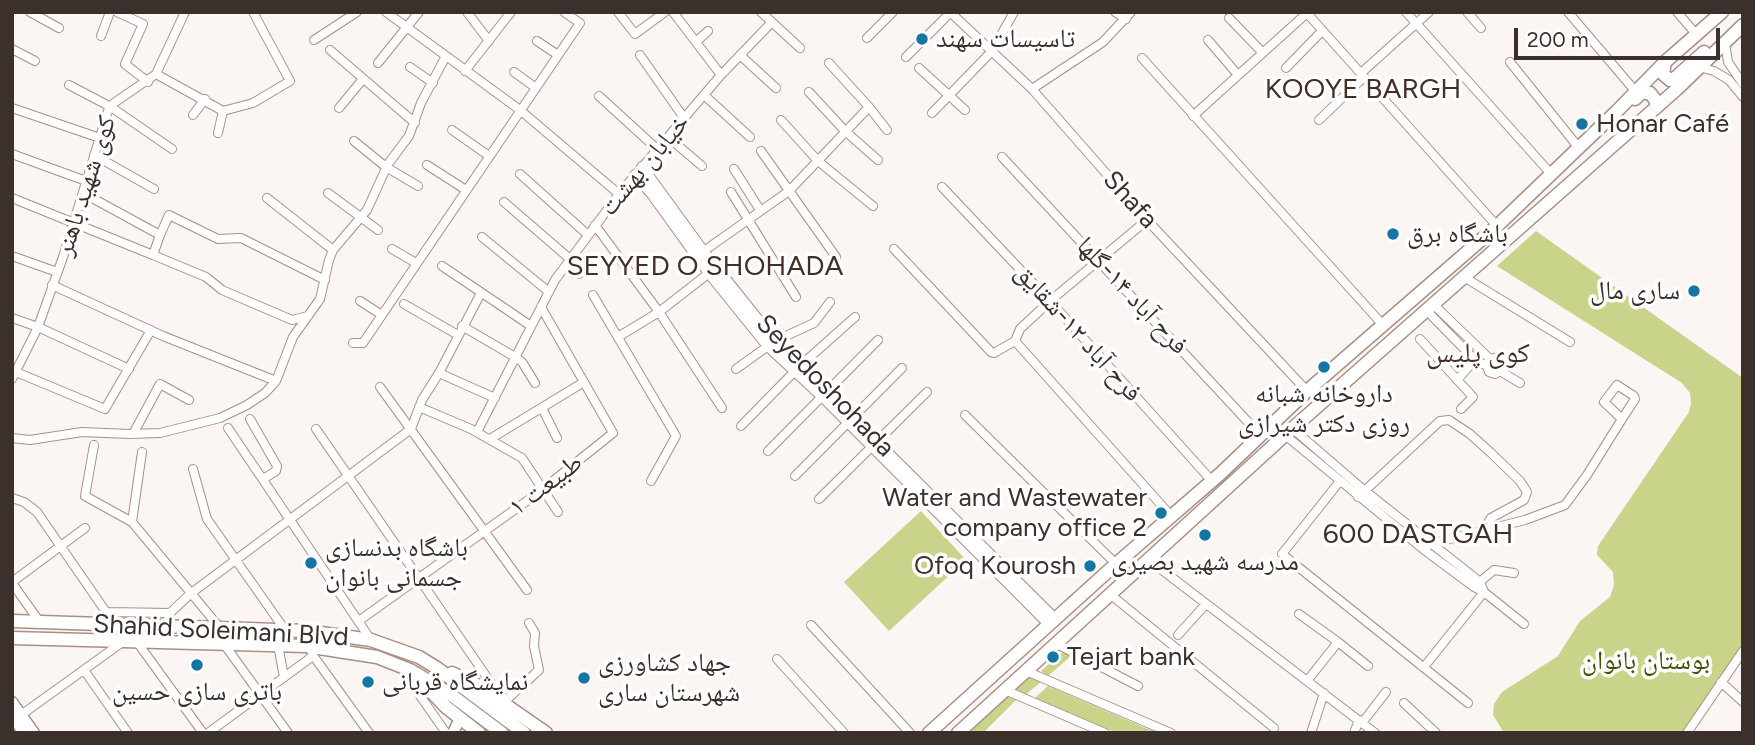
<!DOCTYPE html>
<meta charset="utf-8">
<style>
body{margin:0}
#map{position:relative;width:1755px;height:745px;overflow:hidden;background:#fbf5f3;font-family:Figtree,sans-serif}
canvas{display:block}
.frame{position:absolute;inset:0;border:14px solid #3b302b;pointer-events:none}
.scale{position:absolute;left:1514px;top:28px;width:206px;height:32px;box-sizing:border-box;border:4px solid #3b302b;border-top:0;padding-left:9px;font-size:21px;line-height:24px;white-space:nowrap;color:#3b302b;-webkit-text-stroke:5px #fff;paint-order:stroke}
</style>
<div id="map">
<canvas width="1755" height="745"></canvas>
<div class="frame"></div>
<div class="scale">200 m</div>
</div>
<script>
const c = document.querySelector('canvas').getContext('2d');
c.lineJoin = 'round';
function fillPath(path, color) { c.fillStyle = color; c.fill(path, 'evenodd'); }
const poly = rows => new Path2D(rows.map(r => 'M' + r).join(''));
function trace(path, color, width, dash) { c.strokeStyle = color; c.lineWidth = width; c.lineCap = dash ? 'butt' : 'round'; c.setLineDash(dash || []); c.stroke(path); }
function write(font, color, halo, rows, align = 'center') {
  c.font = font + ' Figtree,"Noto Naskh Arabic",sans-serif'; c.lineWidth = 7; c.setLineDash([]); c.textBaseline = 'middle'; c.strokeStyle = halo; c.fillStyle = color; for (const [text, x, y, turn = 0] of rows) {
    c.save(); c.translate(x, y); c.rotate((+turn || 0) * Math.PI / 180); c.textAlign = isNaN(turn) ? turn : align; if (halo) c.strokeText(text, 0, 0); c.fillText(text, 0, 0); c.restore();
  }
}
fillPath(poly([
 [1536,231,1743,378,1743,647,1685,733,1504,733,1493,715,1494,704,1502,692,1558,656,1580,621,1610,597,1614,585,1613,572,1597,555,1598,546,1689,412,1691,404,1690,393,1682,383,1497,266],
 [921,511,966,560,889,631,844,582],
 [1064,651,1071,656,1048,676,1041,671],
 [1031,676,1041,682,1024,696,1015,690],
 [1048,686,1157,733,1117,733,1035,698],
 [1006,696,1016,700,983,733,970,730]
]), '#c9d38a');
const minor = poly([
 [30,12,59,28],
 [117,12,143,24,125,64,148,82],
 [386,12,520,110,619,194],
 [467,12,489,41],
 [618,12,635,34,665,12],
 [673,12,721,75],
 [761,12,800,48],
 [950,12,1032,89,1147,220,1307,391],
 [1115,12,1126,19],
 [1306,12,1497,226],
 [1406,12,1552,175],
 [1467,12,1481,28],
 [1568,12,1636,92],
 [1677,12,1696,34],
 [1229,18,1263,53],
 [101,36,110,12],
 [867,38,893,12],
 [314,40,357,12],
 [1208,40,1238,75],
 [537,41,558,55],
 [696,42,708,31],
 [1725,43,1728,62,1743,84],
 [12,49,35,61],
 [330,50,415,123],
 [640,55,684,118],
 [740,55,776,88],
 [906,57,950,13],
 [1142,58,1383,325],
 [1510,62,1579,148],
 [378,63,419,12],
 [829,63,869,107,887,130],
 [410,67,433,83],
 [1699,67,1714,71,1729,80,1743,97],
 [919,68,965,110],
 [1286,68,1322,31],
 [465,71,511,12],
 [514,72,536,88],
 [1361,73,1429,12],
 [156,74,223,111,253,103,290,81,253,12],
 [69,85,111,107,172,149],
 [1032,89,1103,42,1131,12],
 [809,92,845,131,878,160],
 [704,95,750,137],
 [599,96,657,149],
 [12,108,100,138],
 [339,108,363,79],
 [932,113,992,51,1014,12],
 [193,115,205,99],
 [1193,116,1307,13],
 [781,120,818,161,873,206],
 [1319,120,1364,77],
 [452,130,489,156],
 [218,133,223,111],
 [668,137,702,166],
 [354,141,386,167,418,186],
 [761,151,836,257],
 [12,154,86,181],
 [94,155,154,189],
 [1002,157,1261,436],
 [427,165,466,190],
 [734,169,760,210],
 [520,174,588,235],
 [942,187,1050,301,1212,481],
 [731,192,796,297],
 [83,193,160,235],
 [328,193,378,230],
 [12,198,153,255],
 [267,198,333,250],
 [504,202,570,259,579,274],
 [595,225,659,312,722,408],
 [482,237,549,292],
 [392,249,416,263],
 [894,249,991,352,994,353,1015,341,1172,517],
 [701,253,789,191,869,107],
 [12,256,57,272],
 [442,266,531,326],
 [1464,277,1570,342],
 [52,285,163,336,276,381],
 [593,295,676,436,651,481],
 [360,301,382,315],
 [404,304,458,335],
 [1434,305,1491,360],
 [1427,311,1475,360,1487,366],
 [308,316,292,320,222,290,206,277,153,255,160,235,169,215,218,239,241,238,325,280],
 [12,318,38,327,129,369],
 [462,326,515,357,522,362,535,383],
 [618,337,659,312,713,270],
 [1420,339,1473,397,1461,409],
 [1015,341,1020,329,1050,301,1147,220],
 [353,343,363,343,580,23,564,12],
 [800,366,855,317],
 [736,369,775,341,814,323,830,302],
 [1500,371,1498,360,1494,358,1489,361,1487,366,1489,372,1495,374,1500,371,1520,383],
 [16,372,105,409,151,330],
 [439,373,495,398],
 [12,379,38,327,63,257,108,111,114,103,156,74,185,12],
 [1457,380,1475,360],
 [380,387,527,590],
 [419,407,471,429,522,458,558,512],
 [542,408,557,438],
 [965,415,1116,564],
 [250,419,277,466,276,471,263,479],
 [741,426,795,371],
 [228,428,371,640],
 [316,429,504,702,539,670,534,646,535,633,529,623],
 [411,429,422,400,439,373,481,293],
 [1293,429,1365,491,1480,582,1484,592],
 [477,432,555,280,619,194,721,75,772,22],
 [133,434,160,384,189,400],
 [1285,435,1423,549,1474,587,1484,592,1524,624],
 [12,438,30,440,82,432,130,434,160,433,220,418,247,405,265,393,276,381,293,337,320,299,329,260,333,250,367,210,388,164,409,136,421,103,446,56],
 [490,439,584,382],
 [94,445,85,496,132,522,220,628],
 [768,451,878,340],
 [193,469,207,519,285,630],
 [795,476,902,368],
 [1340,481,1282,554,1468,703],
 [1358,497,1440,421,1449,420,1470,434,1490,452,1520,481,1527,492,1524,500,1491,518,1482,532],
 [12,498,24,502,37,512,115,625],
 [819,499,927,392],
 [132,522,142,452],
 [1423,549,1430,544,1525,520,1565,505,1587,475,1622,419,1635,399,1634,396,1617,385,1604,402,1622,419],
 [1149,560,1375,733],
 [12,582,85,528],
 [12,583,39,621],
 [1476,585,1494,570,1514,573],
 [1111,595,1274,728],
 [107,612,170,613],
 [1299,614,1338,642,1307,681],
 [360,620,538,493,613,433,541,307],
 [811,625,910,733],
 [165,627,170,613,190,594,411,429],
 [1178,635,1206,604],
 [137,642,203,733],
 [1338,642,1368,666],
 [224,644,288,733],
 [1057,644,1138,686],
 [278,645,284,677],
 [312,654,369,733],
 [777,659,844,733],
 [1424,667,1484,592],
 [84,670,128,733],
 [1026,671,1171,733],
 [1721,682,1743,702],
 [414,687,446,733],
 [1005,690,1105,733],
 [1404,703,1436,733],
 [21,715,124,641],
 [1362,723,1386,692],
 [208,733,313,656],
 [1311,733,1324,693],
 [1354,733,1359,720],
 [1687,733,1743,651]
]);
const tertiary = poly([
 [642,167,703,251,775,341,1055,619],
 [635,175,652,194,709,273,768,346,822,396,1049,624]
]);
const secondary = poly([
 [12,702,34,733],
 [12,716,24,733],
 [453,733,460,718]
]);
const primary = poly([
 [1665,62,1663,74,1670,80,1674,79,1704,52],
 [1635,99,1641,93,1650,93,1656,101,1656,107],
 [929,733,1116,564,1220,474,1307,391,1497,226,1617,111,1665,62,1722,12],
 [958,733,1285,435,1677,89,1743,25]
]);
const trunk = poly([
 [12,621,307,631,371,640,419,657,437,668,524,733],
 [12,638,306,646,377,657,410,670,450,694,502,733],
 [452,673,477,685,546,733],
 [423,683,446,707,479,733]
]);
trace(minor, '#aa9084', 10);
trace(tertiary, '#aa9084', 12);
trace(secondary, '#aa9084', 13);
trace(primary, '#aa9084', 15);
trace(trunk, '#aa9084', 15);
trace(minor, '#fff', 8);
trace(tertiary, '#fff', 10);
trace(secondary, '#fff', 10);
trace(primary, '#fff', 12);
trace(trunk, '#fff', 12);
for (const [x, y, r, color] of [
 [922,39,7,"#1676a3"],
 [1582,124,7,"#1676a3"],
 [1393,234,7,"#1676a3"],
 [1694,291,7,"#1676a3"],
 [1324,367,7,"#1676a3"],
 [1161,513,7,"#1676a3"],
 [1205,535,7,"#1676a3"],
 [311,563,7,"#1676a3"],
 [1090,566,7,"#1676a3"],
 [1053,657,7,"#1676a3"],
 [197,665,7,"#1676a3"],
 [584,678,7,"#1676a3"],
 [368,682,7,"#1676a3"]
]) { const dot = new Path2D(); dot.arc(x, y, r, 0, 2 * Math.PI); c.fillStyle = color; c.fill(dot); trace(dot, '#fff', 2.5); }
write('26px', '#3b302b', '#fff', [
 ["تاسیسات سهند",936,39],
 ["Honar Café",1596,124],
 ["باشگاه برق",1407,234],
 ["ساری مال",1680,291,"right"],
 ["داروخانه شبانه",1324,394,"center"],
 ["روزی دکتر شیرازی",1324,424,"center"],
 ["Water and Wastewater",1147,498,"right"],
 ["company office 2",1147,528,"right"],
 ["باشگاه بدنسازی",325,548],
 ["جسمانی بانوان",325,578],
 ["مدرسه شهید بصیری",1205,562,"center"],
 ["Ofoq Kourosh",1076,566,"right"],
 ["Tejart bank",1067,657],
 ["جهاد کشاورزی",598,663],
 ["شهرستان ساری",598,693],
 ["نمایشگاه قربانی",382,682],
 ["باتری سازی حسین",197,692,"center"]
], 'left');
write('26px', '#3b302b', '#fff', [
 ["خیابان بهشت",645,165,-50],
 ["کوی شهید باهنر",86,186,-72],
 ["Shafa",1130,200,48],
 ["فرح آباد ۱۴-گلها",1132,296,47],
 ["فرح آباد ۱۲-شقایق",1078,333,48],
 ["Seyedoshohada",825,386,46],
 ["طبیعت ۱",546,485,-37],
 ["Shahid Soleimani Blvd",221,631,3]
]);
write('26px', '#474d05', '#fff', [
 ["بوستان بانوان",1646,661]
]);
write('28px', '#442f25', '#fff', [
 ["KOOYE BARGH",1363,90],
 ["SEYYED O SHOHADA",705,267],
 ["کوی پلیس",1478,354],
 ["600 DASTGAH",1418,535]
]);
</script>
